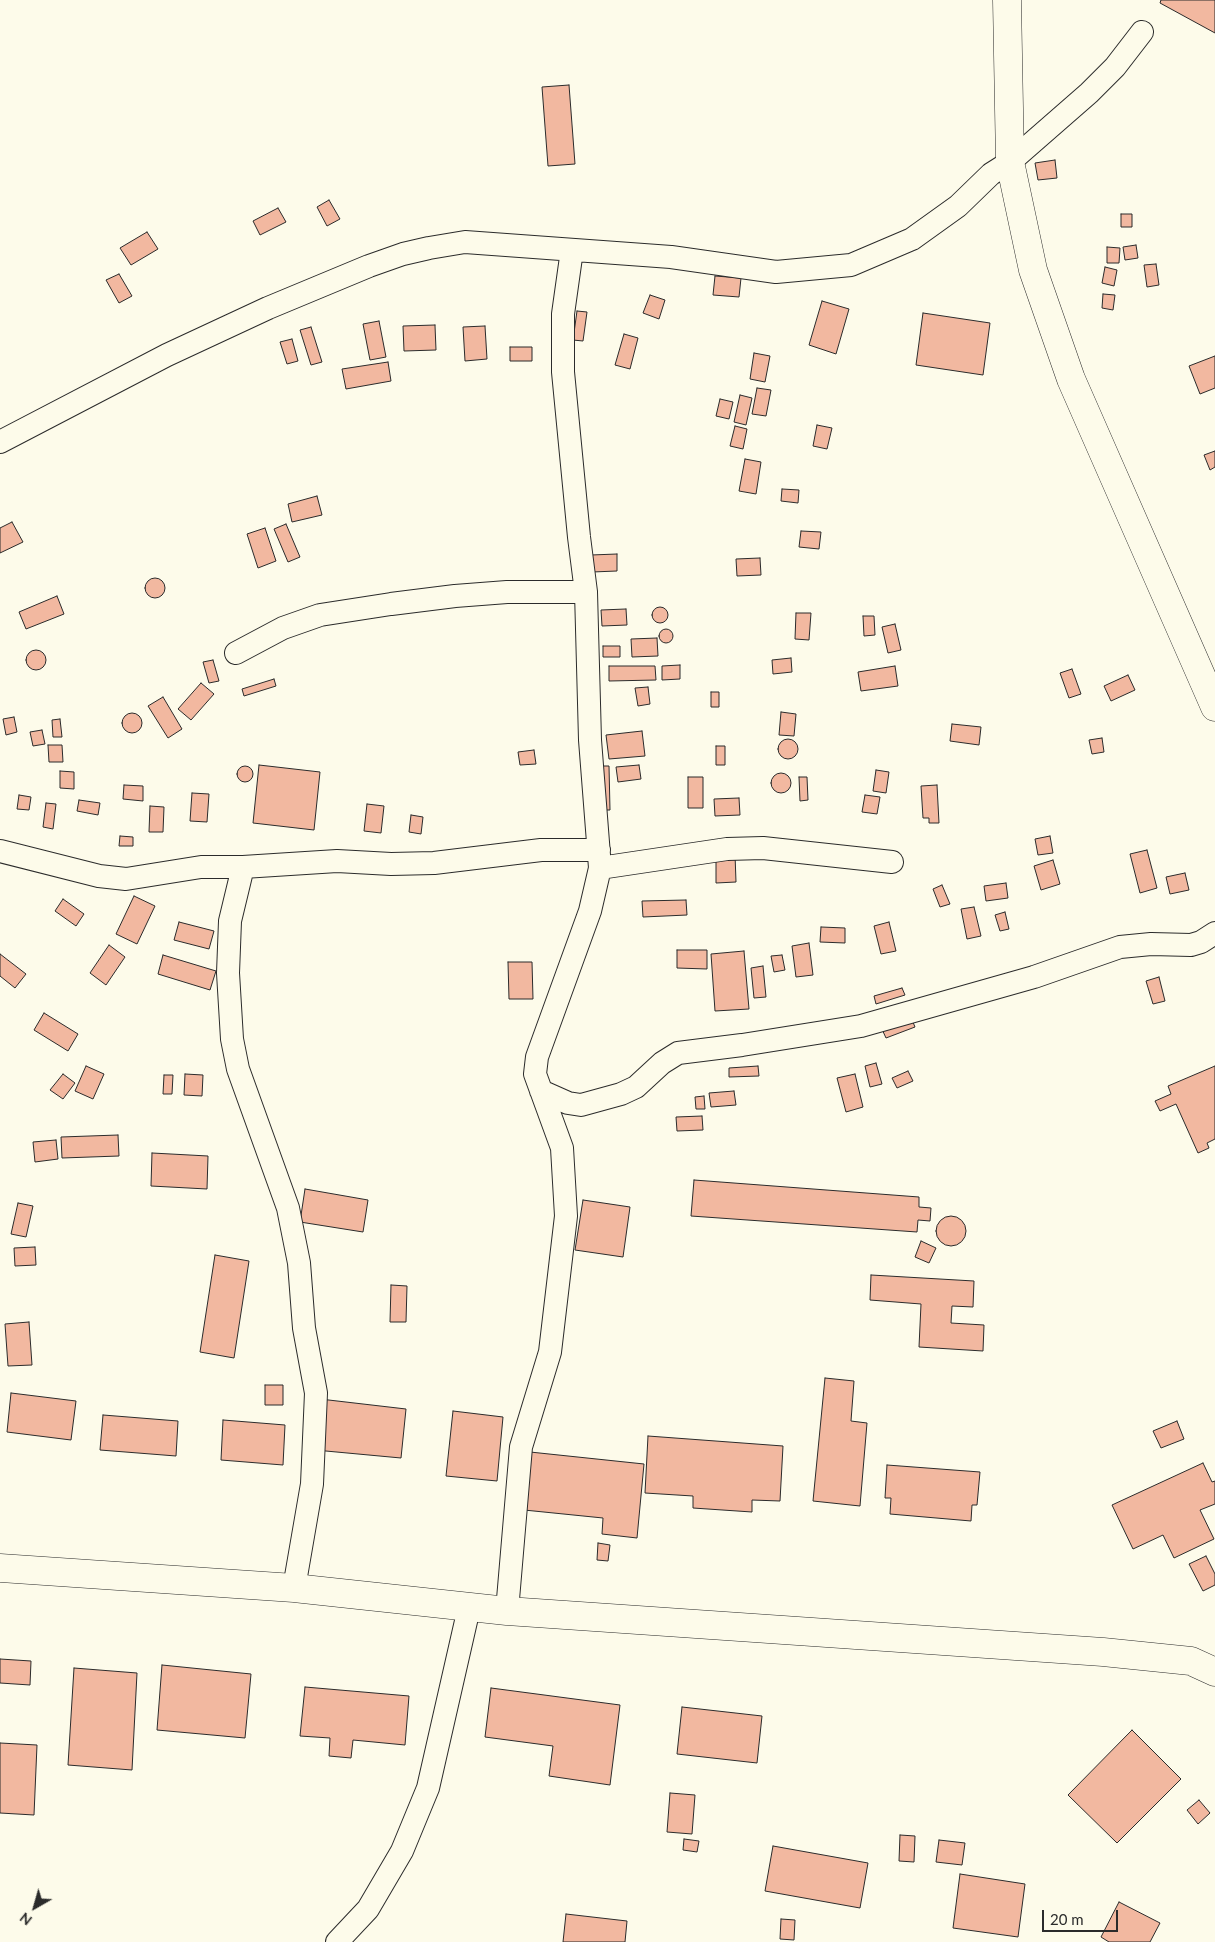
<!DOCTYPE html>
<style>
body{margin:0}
#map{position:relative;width:1215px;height:1942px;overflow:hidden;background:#fdfbea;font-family:Lato,sans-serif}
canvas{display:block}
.north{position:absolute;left:10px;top:1882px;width:50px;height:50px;-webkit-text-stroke:4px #fdfbea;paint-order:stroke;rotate:218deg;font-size:14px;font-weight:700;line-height:20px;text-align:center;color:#2b2b2b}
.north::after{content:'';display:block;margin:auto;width:18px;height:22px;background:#2b2b2b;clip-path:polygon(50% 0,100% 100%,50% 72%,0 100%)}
.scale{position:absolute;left:1042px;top:1910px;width:76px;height:22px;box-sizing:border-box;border:2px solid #2b2b2b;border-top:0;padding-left:6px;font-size:15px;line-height:18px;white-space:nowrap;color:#2b2b2b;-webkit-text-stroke:4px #fdfbea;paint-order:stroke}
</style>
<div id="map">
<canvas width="1215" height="1942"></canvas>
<div class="north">N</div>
<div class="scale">20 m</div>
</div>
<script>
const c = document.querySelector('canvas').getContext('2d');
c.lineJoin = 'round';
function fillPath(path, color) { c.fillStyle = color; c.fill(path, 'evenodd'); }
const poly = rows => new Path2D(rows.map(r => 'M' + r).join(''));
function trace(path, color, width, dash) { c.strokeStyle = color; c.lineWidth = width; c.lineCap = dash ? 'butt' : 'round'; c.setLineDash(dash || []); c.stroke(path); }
const building = poly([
 [1161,0,1215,0,1215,33,1160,3,1161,0],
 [569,85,575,164,548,166,542,87,569,85],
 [1055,160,1057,178,1038,180,1035,163,1055,160],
 [329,200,340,219,327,226,317,207,329,200],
 [278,208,286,222,260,235,253,221,278,208],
 [1121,214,1132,214,1132,227,1121,227,1121,214],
 [147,232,158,249,131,265,120,248,147,232],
 [1136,245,1138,258,1125,260,1123,247,1136,245],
 [1107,247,1120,248,1119,263,1107,263,1107,247],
 [1156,264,1159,285,1147,287,1144,265,1156,264],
 [1105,267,1117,270,1114,286,1102,283,1105,267],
 [119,274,132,296,119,303,106,280,119,274],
 [715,276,741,278,739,297,713,295,715,276],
 [1103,294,1115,295,1113,310,1102,308,1103,294],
 [650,295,665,300,659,319,643,313,650,295],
 [822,301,849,309,836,354,809,345,822,301],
 [577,311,587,312,583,341,573,340,577,311],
 [923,313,990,323,983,375,916,365,923,313],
 [379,321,386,357,370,360,363,324,379,321],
 [435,325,436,350,404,351,403,326,435,325],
 [485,326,487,359,465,361,463,327,485,326],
 [311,327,322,362,311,365,300,330,311,327],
 [624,334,638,338,630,369,615,365,624,334],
 [292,339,298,361,287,364,280,342,292,339],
 [510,347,532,347,532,361,510,361,510,347],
 [754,353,770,356,765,382,750,379,754,353],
 [1215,356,1215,388,1200,394,1189,366,1215,356],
 [388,362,391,381,346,389,342,369,388,362],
 [757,388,771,390,766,416,752,414,757,388],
 [740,395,752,398,746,425,734,422,740,395],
 [720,399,733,402,729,419,716,416,720,399],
 [817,425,832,428,827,449,813,446,817,425],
 [735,426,747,429,743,449,730,446,735,426],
 [1215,451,1215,467,1210,470,1204,455,1215,451],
 [745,459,761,462,756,494,739,491,745,459],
 [782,489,799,490,798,503,781,501,782,489],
 [317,496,322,515,292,522,288,504,317,496],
 [12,522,23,542,0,553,0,528,12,522],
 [286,524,300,557,288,562,274,529,286,524],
 [265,528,276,561,258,568,247,534,265,528],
 [801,531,821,532,819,549,799,547,801,531],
 [617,554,617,571,592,572,591,555,617,554],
 [760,558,761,575,737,576,736,559,760,558],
 '145 588a10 10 0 1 1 20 0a10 10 0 1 1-20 0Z',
 [57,596,64,614,26,629,19,612,57,596],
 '652 615a8 8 0 1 1 16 0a8 8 0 1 1-16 0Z',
 [626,609,627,625,602,626,601,610,626,609],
 [796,613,811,613,809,640,795,639,796,613],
 [863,616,874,616,875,635,864,636,863,616],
 [895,624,901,650,888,653,882,627,895,624],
 '659 636a7 7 0 1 1 14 0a7 7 0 1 1-14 0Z',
 [657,638,658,656,632,657,631,639,657,638],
 [603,646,620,646,620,657,603,657,603,646],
 '26 660a10 10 0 1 1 20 0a10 10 0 1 1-20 0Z',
 [791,658,792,672,773,674,772,660,791,658],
 [213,660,219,681,209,683,203,662,213,660],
 [680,665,680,679,662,680,662,666,680,665],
 [609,666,655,666,656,680,609,681,609,666],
 [895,666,898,686,861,691,858,672,895,666],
 [1072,669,1081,694,1069,698,1060,673,1072,669],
 [1128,675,1135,690,1111,701,1104,686,1128,675],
 [274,679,276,686,244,696,242,689,274,679],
 [201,683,214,694,191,720,178,709,201,683],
 [648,687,650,704,638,706,635,688,648,687],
 [711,692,719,692,719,707,711,707,711,692],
 [163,697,182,729,168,738,148,706,163,697],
 [781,712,796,714,794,736,779,735,781,712],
 '122 723a10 10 0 1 1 20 0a10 10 0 1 1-20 0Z',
 [14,717,17,732,6,735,3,719,14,717],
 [60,719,62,737,53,737,52,720,60,719],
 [952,724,981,727,979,745,950,741,952,724],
 [42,730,45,744,33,746,30,732,42,730],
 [642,731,645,756,609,759,606,735,642,731],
 [1102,738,1104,752,1092,754,1089,740,1102,738],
 '778 749a10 10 0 1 1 20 0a10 10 0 1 1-20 0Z',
 [48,745,62,745,63,762,49,762,48,745],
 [716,746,725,746,725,765,716,765,716,746],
 [534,750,536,764,520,765,518,752,534,750],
 [259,765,320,772,314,830,253,823,259,765],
 [639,765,641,779,618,782,616,767,639,765],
 '237 774a8 8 0 1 1 16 0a8 8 0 1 1-16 0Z',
 [596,766,609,766,610,810,597,810,596,766],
 [876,770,889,772,886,793,873,791,876,770],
 [60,771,74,772,74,789,60,788,60,771],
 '771 783a10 10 0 1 1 20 0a10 10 0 1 1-20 0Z',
 [688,777,703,777,703,808,688,808,688,777],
 [799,777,807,777,808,800,800,801,799,777],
 [124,785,143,786,143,801,123,799,124,785],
 [937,785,939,823,929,823,929,818,923,818,921,786,937,785],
 [192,793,209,794,207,822,190,821,192,793],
 [19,795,31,797,29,810,17,809,19,795],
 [865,795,880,797,877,814,862,812,865,795],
 [739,798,740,815,715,816,714,799,739,798],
 [79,800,100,803,98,815,77,811,79,800],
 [46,803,56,804,53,829,43,827,46,803],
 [367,804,384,806,381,833,364,831,367,804],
 [150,806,164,807,163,832,149,832,150,806],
 [411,815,423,817,421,834,409,832,411,815],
 [120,836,133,837,133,846,119,846,120,836],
 [1050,836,1053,853,1038,855,1035,839,1050,836],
 [1147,850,1157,888,1140,893,1130,854,1147,850],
 [735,854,736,882,716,883,716,855,735,854],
 [1053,860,1060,884,1041,890,1034,866,1053,860],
 [1185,873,1189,890,1170,894,1166,877,1185,873],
 [1006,883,1008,898,986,901,984,886,1006,883],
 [942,885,950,904,940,907,933,889,942,885],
 [134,896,155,906,137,944,116,934,134,896],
 [63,899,84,914,76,926,55,911,63,899],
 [686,900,687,915,643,917,642,901,686,900],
 [974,907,981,936,967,939,961,909,974,907],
 [1005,912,1009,929,1000,931,995,915,1005,912],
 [179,922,214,931,209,949,174,940,179,922],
 [889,922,896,951,881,954,874,926,889,922],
 [821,927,845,928,845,943,820,942,821,927],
 [809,943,813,975,796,977,792,946,809,943],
 [109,945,125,957,106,985,90,973,109,945],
 [677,950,707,950,707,969,677,968,677,950],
 [744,951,749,1009,715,1011,711,954,744,951],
 [0,954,26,974,15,988,0,976,0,954],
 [163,955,216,971,210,990,158,974,163,955],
 [782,955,785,970,774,972,771,956,782,955],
 [508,962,532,962,533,999,509,999,508,962],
 [763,966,766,997,754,998,751,968,763,966],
 [1159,977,1165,1001,1153,1004,1146,981,1159,977],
 [902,988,905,995,876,1004,874,996,902,988],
 [44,1013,78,1034,68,1051,34,1030,44,1013],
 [910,1015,915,1027,886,1038,881,1027,910,1015],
 [876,1063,882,1084,870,1087,865,1066,876,1063],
 [86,1066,104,1074,93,1099,75,1091,86,1066],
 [758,1066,759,1076,729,1077,729,1068,758,1066],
 [1215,1066,1215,1139,1207,1143,1209,1148,1198,1153,1176,1104,1160,1111,1155,1101,1171,1094,1168,1086,1215,1066],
 [908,1071,913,1081,897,1088,892,1078,908,1071],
 [63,1074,75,1083,63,1099,50,1090,63,1074],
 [185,1074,203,1075,202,1096,184,1095,185,1074],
 [855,1074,863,1107,846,1112,837,1078,855,1074],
 [164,1075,173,1075,172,1094,163,1094,164,1075],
 [734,1091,736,1105,711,1107,709,1093,734,1091],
 [704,1096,705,1109,696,1109,695,1097,704,1096],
 [702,1116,703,1130,677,1131,676,1117,702,1116],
 [118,1135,119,1156,62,1158,61,1137,118,1135],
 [56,1140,58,1159,35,1162,33,1142,56,1140],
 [152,1153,208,1156,207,1189,151,1186,152,1153],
 [694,1180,919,1197,919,1207,931,1208,930,1221,918,1220,917,1232,691,1216,694,1180],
 [305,1189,368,1200,363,1232,300,1222,305,1189],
 [583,1200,630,1207,623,1257,575,1250,583,1200],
 [18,1203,33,1206,26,1237,11,1234,18,1203],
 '936 1231a15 15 0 1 1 30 0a15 15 0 1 1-30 0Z',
 [921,1241,936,1248,929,1263,915,1257,921,1241],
 [35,1247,36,1265,15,1266,14,1248,35,1247],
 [215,1255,249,1261,234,1358,200,1352,215,1255],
 [871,1275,974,1281,973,1307,952,1306,951,1323,984,1325,983,1351,919,1347,921,1304,870,1300,871,1275],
 [391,1285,407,1286,406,1322,390,1322,391,1285],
 [29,1322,32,1365,8,1366,5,1324,29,1322],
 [825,1378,854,1381,851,1421,867,1423,860,1506,813,1501,825,1378],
 [265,1385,283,1385,283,1405,265,1405,265,1385],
 [11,1393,76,1401,71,1440,7,1432,11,1393],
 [320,1399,406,1409,401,1458,315,1450,320,1399],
 [453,1411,503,1417,497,1481,446,1476,453,1411],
 [103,1415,178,1421,176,1456,100,1450,103,1415],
 [223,1420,285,1425,283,1465,221,1460,223,1420],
 [1177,1421,1184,1439,1161,1448,1153,1431,1177,1421],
 [648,1436,783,1446,780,1501,752,1500,752,1512,693,1508,693,1496,645,1493,648,1436],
 [530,1452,644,1464,637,1538,602,1534,603,1518,524,1510,530,1452],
 [1203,1463,1212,1482,1215,1481,1215,1504,1200,1510,1214,1539,1174,1558,1163,1535,1133,1549,1112,1505,1203,1463],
 [887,1465,980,1472,977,1505,972,1505,971,1521,890,1514,891,1498,885,1498,887,1465],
 [598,1543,610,1545,608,1561,597,1560,598,1543],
 [1206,1556,1215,1574,1215,1585,1203,1591,1189,1564,1206,1556],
 [0,1659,31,1661,30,1685,0,1683,0,1659],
 [162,1665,251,1674,245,1738,157,1730,162,1665],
 [74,1668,137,1673,132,1770,68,1765,74,1668],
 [305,1687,409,1696,405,1745,353,1740,351,1758,329,1756,330,1738,300,1736,305,1687],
 [491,1688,620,1705,610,1785,549,1776,553,1746,485,1737,491,1688],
 [682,1707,762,1716,757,1763,677,1754,682,1707],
 [1132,1730,1181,1779,1117,1843,1068,1795,1132,1730],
 [0,1743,37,1745,34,1815,0,1813,0,1743],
 [670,1793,695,1795,692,1834,667,1832,670,1793],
 [1199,1800,1210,1813,1198,1824,1187,1810,1199,1800],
 [900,1835,915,1836,914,1862,899,1861,900,1835],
 [684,1839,699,1841,697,1852,683,1850,684,1839],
 [939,1840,965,1843,962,1865,936,1862,939,1840],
 [773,1846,868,1863,860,1908,765,1891,773,1846],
 [960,1874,1025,1884,1018,1937,953,1928,960,1874],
 [1119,1902,1160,1923,1150,1942,1109,1942,1101,1937,1119,1902],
 [566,1914,627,1921,625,1942,563,1942,566,1914],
 [781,1919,795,1920,794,1940,780,1939,781,1919]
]);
fillPath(building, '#f2b8a0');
trace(building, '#2b2b2b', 1);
const street = poly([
 [0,442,167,355,268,308,369,266,403,254,429,248,465,242,671,257,776,272,851,265,912,239,958,206,991,174,1010,162,1089,93,1115,67,1142,32],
 [236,653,283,628,320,615,391,604,455,596,507,592,586,592],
 [0,851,99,876,126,879,201,867,243,867,337,861,391,864,434,863,541,850,599,850],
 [243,867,230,921,228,973,232,1039,238,1069,288,1208,299,1263,304,1328,316,1393,312,1484,294,1588],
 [600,868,727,849,763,848,892,862],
 [541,1091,568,1103,581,1105,621,1094,636,1087,662,1063,678,1053,742,1045,861,1026,1034,977,1120,947,1151,944,1191,945,1201,942,1215,933],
 [507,1611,521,1447,550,1352,566,1216,562,1148,535,1074,537,1057,590,911,600,868,590,740,586,592,579,537,563,372,563,314,572,250],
 [337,1942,368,1909,402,1851,428,1788,469,1608]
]);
const secondary = poly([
 [0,1568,294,1588,507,1611,1103,1652,1191,1661,1215,1672]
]);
const highway = poly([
 [1007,0,1010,162,1033,270,1071,379,1215,707]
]);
trace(street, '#2b2b2b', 24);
trace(secondary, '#2b2b2b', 29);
trace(highway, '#2b2b2b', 29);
trace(street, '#fdfbea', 22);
trace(secondary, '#fdfbea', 28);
trace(highway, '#fdfbea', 28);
</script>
